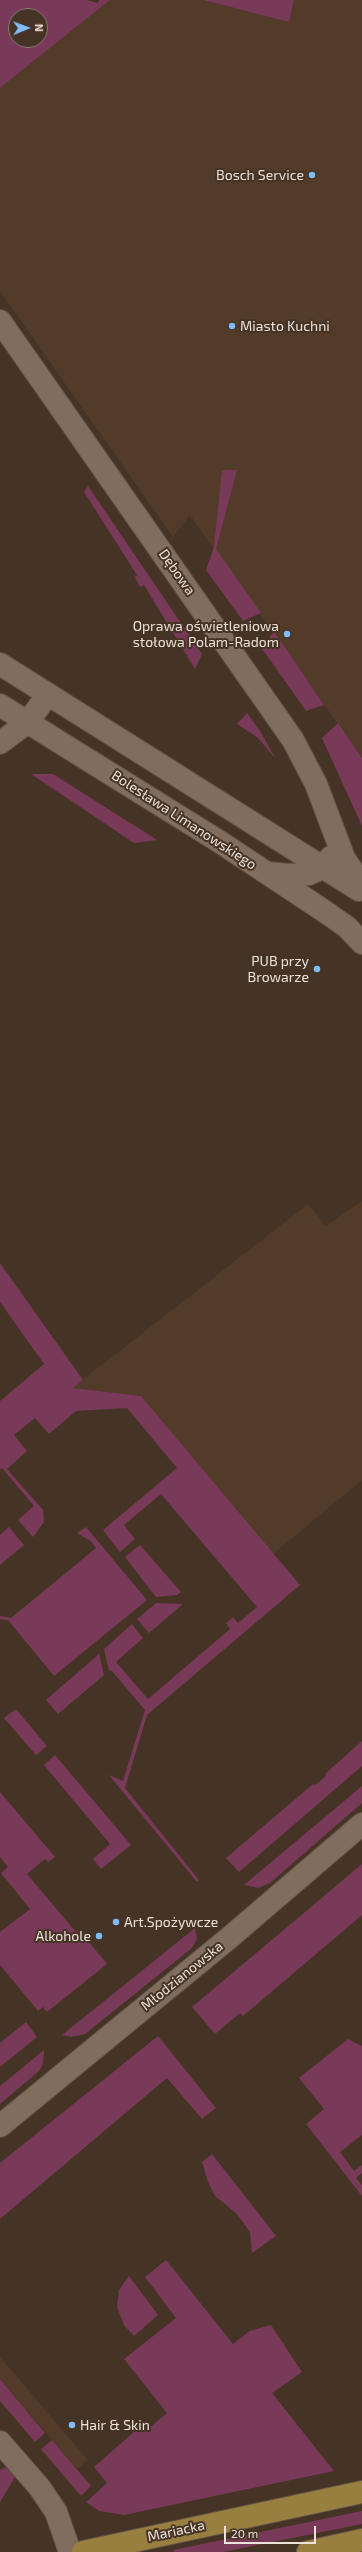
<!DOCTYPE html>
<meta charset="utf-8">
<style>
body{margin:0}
#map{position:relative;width:362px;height:2552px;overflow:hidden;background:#453325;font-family:"Exo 2",sans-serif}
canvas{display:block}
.north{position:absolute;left:8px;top:8px;width:40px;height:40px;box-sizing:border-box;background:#453325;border:1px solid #88796d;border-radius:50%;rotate:89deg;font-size:11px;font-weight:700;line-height:16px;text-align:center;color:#ede2d9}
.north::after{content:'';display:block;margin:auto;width:14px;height:18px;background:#7fbdfa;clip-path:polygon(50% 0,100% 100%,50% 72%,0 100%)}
.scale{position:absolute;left:224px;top:2526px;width:92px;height:18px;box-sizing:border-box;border:2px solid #ede2d9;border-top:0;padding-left:5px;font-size:12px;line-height:14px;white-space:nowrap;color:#ede2d9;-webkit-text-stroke:3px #453325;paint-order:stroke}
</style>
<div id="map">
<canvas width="362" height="2552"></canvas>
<div class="north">N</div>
<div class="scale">20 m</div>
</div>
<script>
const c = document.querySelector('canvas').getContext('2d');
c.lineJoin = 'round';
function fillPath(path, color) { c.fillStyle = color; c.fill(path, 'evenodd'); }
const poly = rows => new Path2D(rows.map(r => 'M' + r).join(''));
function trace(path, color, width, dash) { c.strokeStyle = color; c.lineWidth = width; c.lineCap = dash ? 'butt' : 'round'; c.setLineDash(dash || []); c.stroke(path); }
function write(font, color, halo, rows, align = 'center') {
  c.font = font + ' "Exo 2",sans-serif'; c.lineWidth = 4; c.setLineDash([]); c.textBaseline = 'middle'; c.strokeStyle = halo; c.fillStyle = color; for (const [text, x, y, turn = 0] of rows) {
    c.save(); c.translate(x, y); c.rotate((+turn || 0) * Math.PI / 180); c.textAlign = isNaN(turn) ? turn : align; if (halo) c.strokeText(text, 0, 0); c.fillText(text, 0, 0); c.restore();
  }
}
fillPath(poly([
 [110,0,203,0,289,22,294,0,362,0,362,758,190,515,173,537,0,291,0,88],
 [362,1201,362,1480,272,1555,141,1396,72,1388,308,1204,326,1226],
 [0,2357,88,2460,77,2469,0,2379]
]), '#533b29');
fillPath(poly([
 [0,0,87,0,98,3,99,0,110,0,0,88],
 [16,16,40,16,40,40,16,40],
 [203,0,294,0,289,22],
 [222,470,237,470,216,549,261,613,243,621,206,570,214,547],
 [88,486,202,654,195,669,144,585,140,587,135,577,137,575,84,492],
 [274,632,291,656,324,705,306,711,261,647],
 [247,713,260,731,275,758,257,737,237,724],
 [338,723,362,758,362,826,322,738],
 [31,774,53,774,157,840,134,843],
 [0,1263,83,1380,73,1388,141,1396,300,1585,147,1715,125,1788,199,1880,197,1882,109,1775,123,1781,145,1710,111,1670,109,1671,104,1649,132,1624,143,1638,116,1662,148,1699,230,1629,226,1623,233,1617,238,1623,257,1607,161,1494,124,1525,135,1539,120,1552,103,1530,177,1468,127,1408,76,1411,49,1434,35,1418,14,1435,27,1451,7,1469,43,1510,44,1522,33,1537,18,1520,34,1506,2,1468,0,1470,0,1401,44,1364,0,1302],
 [9,1527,24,1545,0,1565,0,1535],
 [86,1527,147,1600,54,1676,8,1620,0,1619,0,1616,11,1618,96,1548,91,1541,77,1533],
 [140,1545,181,1592,177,1595,156,1597,125,1557],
 [156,1603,183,1604,149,1633,137,1619],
 [99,1654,104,1675,58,1714,46,1700],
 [16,1709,47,1746,36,1755,4,1718],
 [362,1741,362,1766,239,1872,226,1858,313,1784,315,1785,326,1776,325,1774],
 [55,1755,131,1845,101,1869,93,1859,110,1844,44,1765],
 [362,1786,362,1803,270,1883,258,1888,244,1885],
 [0,1792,55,1857,48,1862,45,1859,27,1874,76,1932,79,1930,107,1964,47,2012,43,2007,38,2011,0,1965,0,1932,30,1909,1,1873,8,1867,0,1857],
 [362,1864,362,1915,243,2016,240,2013,215,2034,192,2007],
 [195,1928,197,1939,192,1948,85,2034,71,2037,62,2035],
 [26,2022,37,2037,0,2067,0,2043],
 [158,2036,216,2108,202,2119,167,2078,0,2219,0,2163],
 [348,2039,362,2046,362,2135,340,2152,354,2171,362,2165,362,2173,356,2178,362,2185,362,2196,306,2124,324,2109,299,2078],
 [44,2050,43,2064,39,2071,0,2104,0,2086],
 [212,2154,276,2236,252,2253,250,2232,236,2213,215,2196,208,2182,202,2162],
 [166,2260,233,2344,250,2331,271,2325,302,2372,272,2393,334,2471,124,2515,99,2511,86,2502,107,2483,94,2467,143,2424,148,2429,167,2413,124,2359,176,2318,145,2277],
 [129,2276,158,2315,134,2336,124,2325,117,2307,119,2290],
 [0,2379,45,2433,35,2442,0,2401],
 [52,2440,91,2486,81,2496,41,2449],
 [6,2467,15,2477,0,2502,0,2470],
 [362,2511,362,2524,223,2552,174,2552,173,2550]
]), '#793a59');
const minor = poly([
 [0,321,293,740,316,784,344,858,362,885],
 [0,664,359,890],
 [0,705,220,842,324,911,347,927,362,943],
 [0,743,28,722,48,694],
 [268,873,288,875,309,874,318,870,331,857],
 [0,2126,229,1938,362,1824],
 [0,2442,40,2488,56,2512,70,2552]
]);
const major = poly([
 [83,2552,362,2492],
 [308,2552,362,2540]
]);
trace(minor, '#615246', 24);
trace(major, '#615246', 24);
trace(minor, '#816d5d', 22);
trace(major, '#987f40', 22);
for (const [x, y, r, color] of [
 [312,175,4,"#7fbdfa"],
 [232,326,4,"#7fbdfa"],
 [287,634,4,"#7fbdfa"],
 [317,969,4,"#7fbdfa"],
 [116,1922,4,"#7fbdfa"],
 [99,1936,4,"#7fbdfa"],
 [72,2425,4,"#7fbdfa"]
]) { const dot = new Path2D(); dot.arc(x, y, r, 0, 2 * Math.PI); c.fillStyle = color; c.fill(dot); trace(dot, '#453325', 1.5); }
write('14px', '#ede2d9', '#453325', [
 ["Bosch Service",304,175],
 ["Miasto Kuchni",240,326,"left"],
 ["Oprawa oświetleniowa",279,626],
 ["stołowa Polam-Radom",279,642],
 ["PUB przy",309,961],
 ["Browarze",309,977],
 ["Art.Spożywcze",124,1922,"left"],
 ["Alkohole",91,1936],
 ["Hair & Skin",80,2425,"left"]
], 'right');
write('14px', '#ede2d9', '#453325', [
 ["Dębowa",177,572,55],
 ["Bolesława Limanowskiego",184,820,33],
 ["Młodzianowska",182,1976,-39],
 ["Mariacka",176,2531,-12]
]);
</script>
